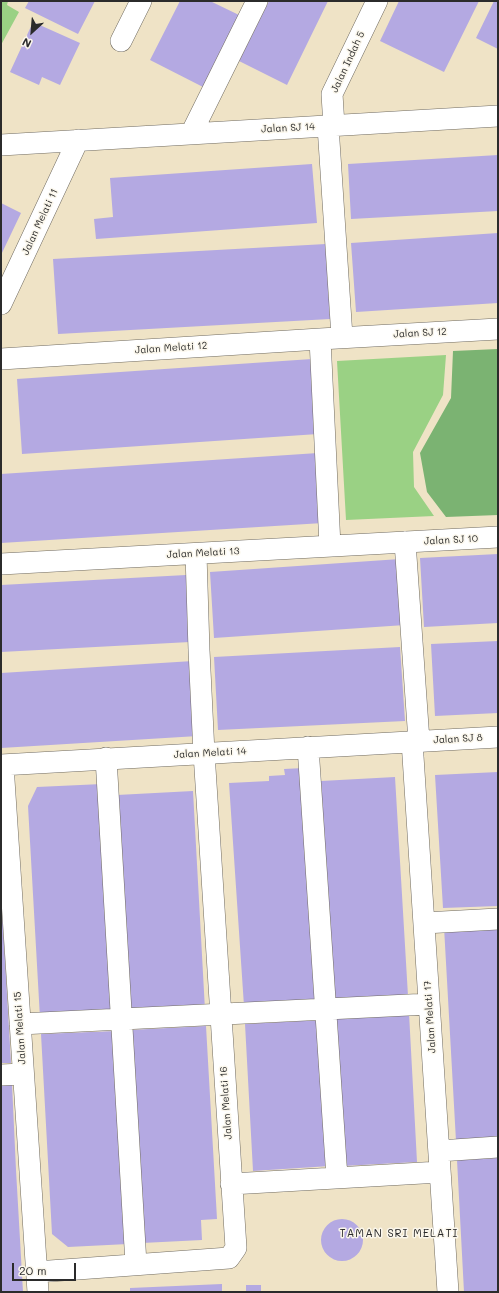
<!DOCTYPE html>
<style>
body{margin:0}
#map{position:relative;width:499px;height:1293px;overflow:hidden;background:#efe3c6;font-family:Mali,sans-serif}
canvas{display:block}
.frame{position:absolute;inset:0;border:2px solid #2b2b2b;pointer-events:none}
.north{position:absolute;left:12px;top:12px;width:40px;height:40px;-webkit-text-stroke:3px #fbf7ec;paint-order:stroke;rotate:206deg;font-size:11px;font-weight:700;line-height:16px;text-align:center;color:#2b2b2b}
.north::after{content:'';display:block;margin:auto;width:14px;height:18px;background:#2b2b2b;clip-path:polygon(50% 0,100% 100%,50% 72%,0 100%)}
.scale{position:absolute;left:12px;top:1263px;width:64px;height:18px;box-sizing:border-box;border:2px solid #2b2b2b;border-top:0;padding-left:5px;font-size:12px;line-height:14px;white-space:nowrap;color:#2b2b2b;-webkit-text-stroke:3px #fbf7ec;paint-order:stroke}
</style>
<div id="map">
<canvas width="499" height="1293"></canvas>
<div class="frame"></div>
<div class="north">N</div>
<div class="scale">20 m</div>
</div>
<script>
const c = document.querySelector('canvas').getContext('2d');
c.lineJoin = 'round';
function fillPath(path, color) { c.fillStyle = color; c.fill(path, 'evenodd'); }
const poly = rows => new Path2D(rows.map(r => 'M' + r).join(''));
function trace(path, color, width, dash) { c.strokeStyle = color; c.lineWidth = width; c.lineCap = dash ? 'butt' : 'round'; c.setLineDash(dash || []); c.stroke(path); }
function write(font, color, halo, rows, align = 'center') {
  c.font = font + ' Mali,sans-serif'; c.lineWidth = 3; c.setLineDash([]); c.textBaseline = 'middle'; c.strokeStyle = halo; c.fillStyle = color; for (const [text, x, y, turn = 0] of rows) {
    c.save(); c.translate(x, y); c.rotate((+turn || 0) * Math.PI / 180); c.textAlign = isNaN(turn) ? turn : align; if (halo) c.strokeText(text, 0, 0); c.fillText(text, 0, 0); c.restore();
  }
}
fillPath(poly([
 [1,1,8,1,7,5,19,12,1,45],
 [446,355,443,395,413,452,414,487,434,516,346,520,337,361]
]), '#9ad184');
fillPath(poly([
 [498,349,498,515,446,517,427,492,420,453,451,398,453,351]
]), '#7bb372');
fillPath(poly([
 [29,1,95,1,78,34,25,8],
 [180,1,210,1,239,15,203,87,150,60],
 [269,1,328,1,287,85,239,61],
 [399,1,479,1,444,72,380,41],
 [494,1,498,1,498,49,476,38],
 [33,22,80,43,60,85,42,77,39,85,10,72],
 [498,155,498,211,351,219,348,164],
 [312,164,317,223,96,239,94,219,113,217,110,178],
 [1,203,21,213,1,255],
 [498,233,498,303,356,312,351,243],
 [326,244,330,319,58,334,53,259],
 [312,359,318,434,22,454,17,379],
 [318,453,323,523,1,543,1,474],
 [498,554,498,623,424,627,420,558],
 [400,559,405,625,214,638,210,572],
 [186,575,190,642,1,652,1,585],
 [498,641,498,713,435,716,431,644],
 [400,647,405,721,218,730,214,657],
 [193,661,198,736,1,748,1,673],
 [304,768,320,1001,244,1006,229,783,269,781,269,776,285,775,284,769],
 [498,772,498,906,443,908,435,775],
 [395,777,408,996,333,1000,321,781],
 [102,784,115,1014,40,1018,28,806,37,787],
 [193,791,205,1010,129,1013,117,795],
 [2,908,11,1063,1,1063,1,909],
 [498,924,498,1139,456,1141,444,927],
 [409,1013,417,1162,343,1166,334,1017],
 [321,1020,330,1166,253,1171,245,1024],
 [206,1026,217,1219,201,1220,202,1240,142,1243,130,1030],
 [116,1031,128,1244,68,1247,52,1234,41,1034],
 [12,1084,16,1170,23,1292,1,1292,1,1085],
 [498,1158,498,1292,464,1292,457,1160],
 '321 1240a21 21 0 1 1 42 0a21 21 0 1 1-42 0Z',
 [222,1284,222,1292,130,1292,130,1288],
 [246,1285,261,1285,261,1292,246,1292]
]), '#b4a9e2');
const minor = poly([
 [121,41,141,1],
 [328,126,342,337],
 [334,126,332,94,377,1],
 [191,134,257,1],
 [1,145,498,116],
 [1,304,78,140],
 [320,339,330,546],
 [1,359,320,339,498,329],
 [405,542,419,741],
 [1,564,498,537],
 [412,741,448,1292],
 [308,747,337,1178],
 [106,758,136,1264],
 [1,765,498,737],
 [3,765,38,1292],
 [424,923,498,919],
 [20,1024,429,1004],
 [1,1075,23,1074],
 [439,1151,498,1147],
 [231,1184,440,1172],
 [36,1272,229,1258,236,1248,204,753,199,650,196,554]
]);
trace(minor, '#706b61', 22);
trace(minor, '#fff', 21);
write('10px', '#2b2b2b', '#fbf7ec', [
 ["Jalan Indah 5",348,62,-65],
 ["Jalan SJ 14",288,128,-3],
 ["Jalan Melati 11",40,222,-65],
 ["Jalan SJ 12",420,333,-3],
 ["Jalan Melati 12",171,348,-4],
 ["Jalan SJ 10",451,540,-3],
 ["Jalan Melati 13",203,553,-3],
 ["Jalan SJ 8",458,739,-3],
 ["Jalan Melati 14",210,753,-3],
 ["Jalan Melati 17",430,1017,-94],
 ["Jalan Melati 15",20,1028,-94],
 ["Jalan Melati 16",226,1103,-94]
]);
c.letterSpacing = '1px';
write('11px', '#2b2b2b', '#fbf7ec', [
 ["TAMAN SRI MELATI",399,1234]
]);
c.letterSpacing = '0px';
</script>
